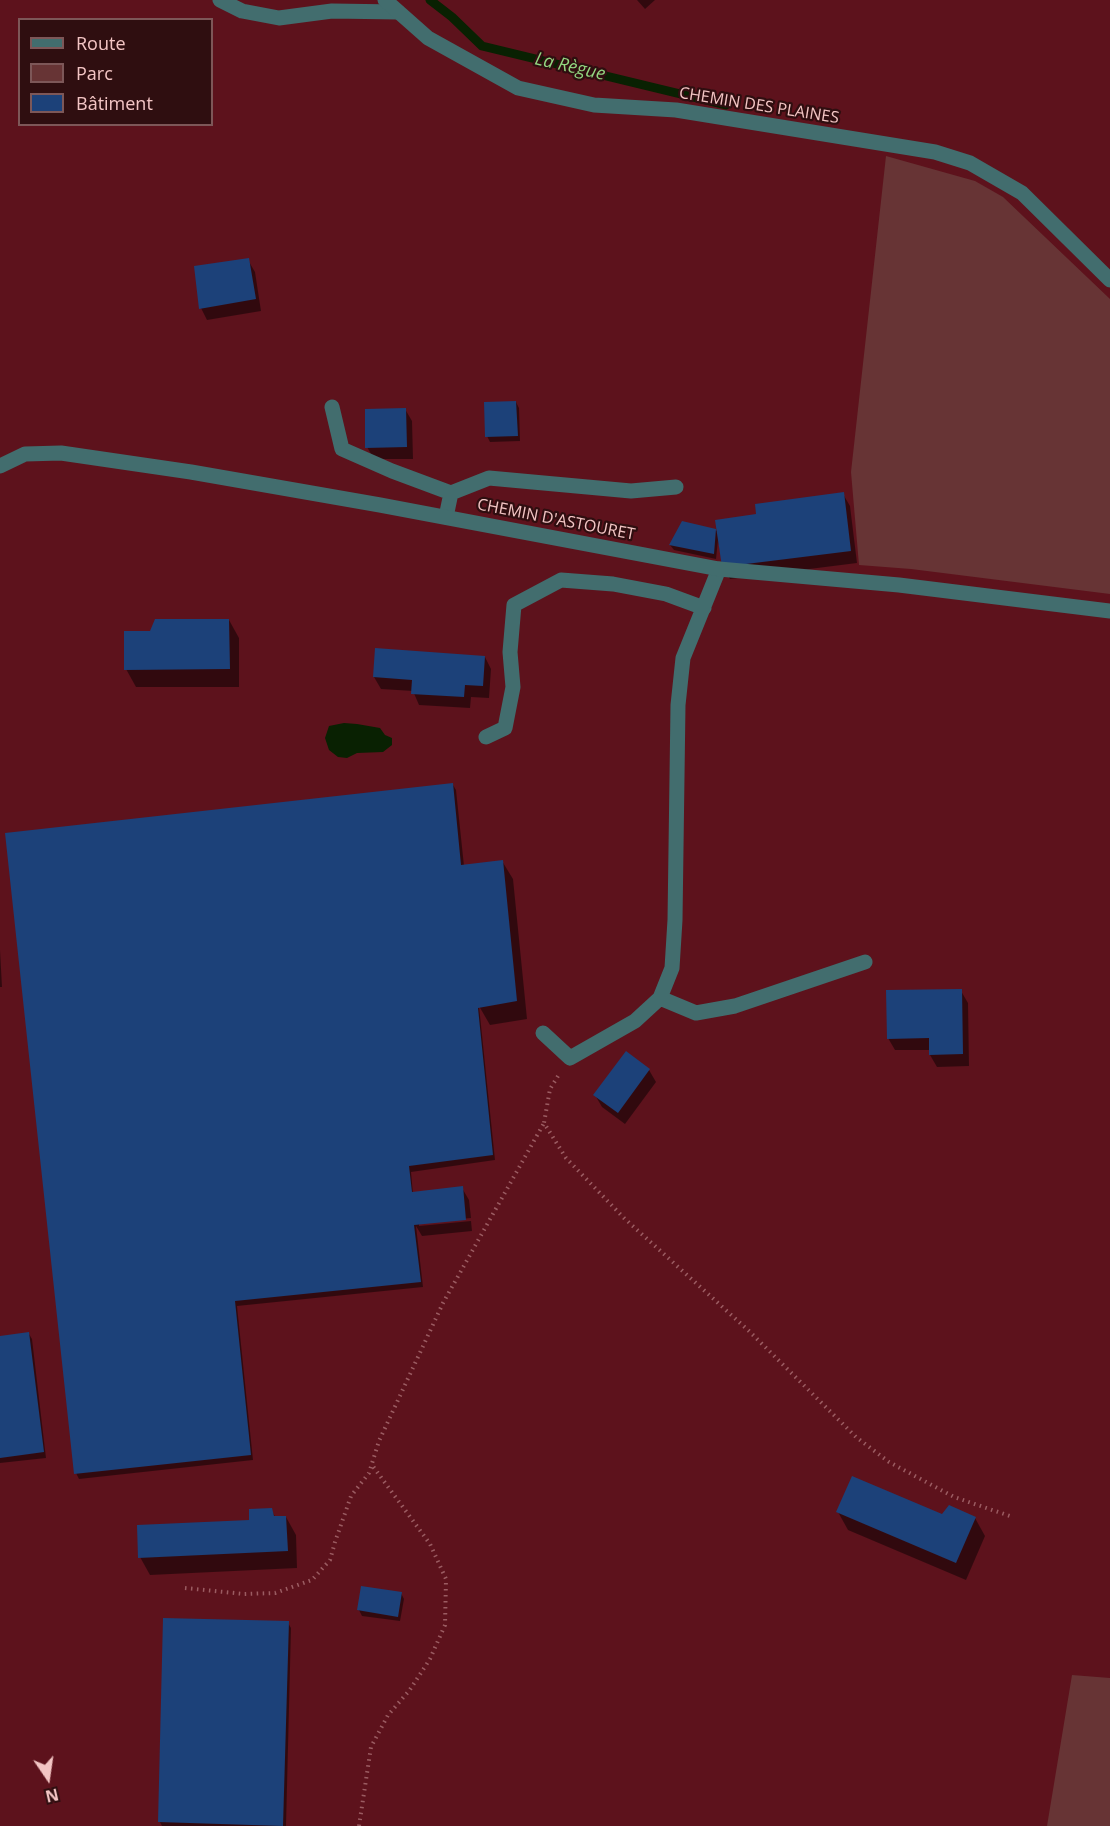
<!DOCTYPE html>
<meta charset="utf-8">
<style>
body{margin:0}
#map{position:relative;width:1110px;height:1826px;overflow:hidden;background:#5d121c;font-family:"Open Sans",sans-serif}
canvas{display:block}
.legend{position:absolute;left:18px;top:18px;width:195px;height:108px;box-sizing:border-box;background:#2f0e10;border:2px solid #7d5758;margin:0;padding:8px 10px;list-style:none;font-size:18px;color:#f3c5c4}
.legend li{display:flex;align-items:center;gap:12px;height:30px}
.legend b{width:30px;border:2px solid #7d5758}
.north{position:absolute;left:18px;top:1748px;width:60px;height:60px;-webkit-text-stroke:4px #2f0e10;paint-order:stroke;rotate:167deg;font-size:16px;font-weight:700;line-height:24px;text-align:center;color:#f3c5c4}
.north::after{content:'';display:block;margin:auto;width:21px;height:27px;background:#f3c5c4;clip-path:polygon(50% 0,100% 100%,50% 72%,0 100%)}
</style>
<div id="map">
<canvas width="1110" height="1826"></canvas>
<ul class="legend">
<li><b style="height:8px;background:#426d6e"></b>Route</li>
<li><b style="height:16px;background:#673435"></b>Parc</li>
<li><b style="height:16px;background:#1c4179"></b>Bâtiment</li>
</ul>
<div class="north">N</div>
</div>
<script>
const c = document.querySelector('canvas').getContext('2d');
c.lineJoin = 'round';
function fillPath(path, color) { c.fillStyle = color; c.fill(path, 'evenodd'); }
const poly = rows => new Path2D(rows.map(r => 'M' + r).join(''));
function trace(path, color, width, dash) { c.strokeStyle = color; c.lineWidth = width; c.lineCap = dash ? 'butt' : 'round'; c.setLineDash(dash || []); c.stroke(path); }
function write(font, color, halo, rows, align = 'center') {
  c.font = font + ' "Open Sans",sans-serif'; c.lineWidth = 4.5; c.setLineDash([]); c.textBaseline = 'middle'; c.strokeStyle = halo; c.fillStyle = color; for (const [text, x, y, turn = 0] of rows) {
    c.save(); c.translate(x, y); c.rotate((+turn || 0) * Math.PI / 180); c.textAlign = isNaN(turn) ? turn : align; if (halo) c.strokeText(text, 0, 0); c.fillText(text, 0, 0); c.restore();
  }
}
fillPath(poly([
 [886,156,975,181,1003,197,1110,299,1110,594,911,569,859,565,851,472],
 [1072,1675,1110,1678,1110,1826,1047,1826]
]), '#673435');
fillPath(poly([
 [344,723,357,724,380,728,385,735,392,738,392,745,383,752,357,753,347,758,338,757,329,750,325,738,329,726]
]), '#092102');
fillPath(poly([
 [637,0,655,0,645,9],
 [248,260,255,272,261,311,207,320,201,308],
 [516,402,519,408,520,441,490,442,487,436],
 [405,409,412,421,413,459,374,459,367,447],
 [843,494,850,506,857,563,730,579,723,567,718,540,716,559,674,550,670,545,683,522,718,531,758,516],
 [229,620,239,638,239,687,136,687,126,669,151,632],
 [376,650,485,657,491,669,489,698,471,697,470,708,419,705,413,691,381,689,374,677],
 [453,785,456,790,464,866,502,861,513,879,527,1019,490,1025,479,1006,495,1160,411,1172,413,1194,462,1188,469,1200,471,1218,419,1223,419,1226,471,1221,472,1231,422,1236,416,1226,423,1287,237,1306,253,1460,79,1479,76,1473],
 [0,950,2,987,0,987],
 [961,991,968,1003,969,1066,937,1067,930,1055,930,1050,895,1050,888,1038],
 [649,1070,656,1082,625,1124,602,1107,595,1095],
 [29,1334,32,1339,46,1458,0,1463,0,1337],
 [271,1510,276,1518,286,1517,296,1535,297,1568,150,1575,140,1557,251,1521],
 [838,1512,975,1518,985,1536,966,1580,848,1530],
 [401,1593,404,1599,400,1621,362,1616,359,1610],
 [288,1623,291,1628,286,1826,162,1826,160,1822]
]), '#0007');
trace(poly([
 [430,0,452,17,482,46,726,105]
]), '#092102', 9);
fillPath(poly([
 [249,258,256,299,199,309,194,266],
 [516,401,518,436,485,437,484,402],
 [406,408,407,447,365,448,365,409],
 [844,492,851,551,722,567,715,520,756,514,755,504],
 [682,521,716,529,714,554,669,545],
 [155,619,229,619,230,669,124,670,124,631,150,631],
 [375,648,485,656,483,686,465,685,464,697,411,694,412,680,373,677],
 [453,783,461,865,503,860,517,1001,478,1008,493,1155,409,1166,412,1192,463,1186,466,1220,414,1225,421,1282,235,1301,251,1455,74,1474,5,833],
 [962,989,963,1054,929,1055,929,1038,887,1039,886,990],
 [626,1051,650,1069,618,1113,593,1095],
 [29,1332,44,1452,0,1458,0,1336],
 [852,1476,942,1514,949,1505,976,1517,956,1563,836,1512],
 [272,1508,274,1516,286,1516,288,1551,138,1558,137,1525,249,1520,249,1509],
 [361,1586,402,1592,398,1617,357,1610],
 [163,1618,289,1621,283,1826,158,1822]
]), '#1c4179');
trace(poly([
 [558,1076,550,1089,544,1123,566,1158,624,1218,749,1331,856,1437,889,1462,954,1497,1010,1516],
 [185,1588,244,1594,275,1593,312,1580,330,1560,335,1542,351,1496,369,1473,379,1441,443,1303,544,1123],
 [359,1826,371,1747,388,1715,409,1691,430,1659,445,1625,446,1579,430,1544,372,1465]
]), '#9b5c62', 4, [1.5, 4.5]);
trace(poly([
 [220,0,242,11,279,18,332,11,398,12],
 [332,407,342,449,392,471,451,493],
 [446,517,451,493,489,478,631,491,676,487],
 [719,569,683,658,678,705,675,920,672,968,660,998,696,1013,735,1006,865,962],
 [486,737,505,728,513,687,510,652,514,605,561,580,613,584,666,594,704,608],
 [543,1033,570,1058,635,1021,660,998]
]), '#426d6e', 15);
trace(poly([
 [385,0,428,38,518,88,594,105,676,110,935,152,970,163,1022,193,1110,280],
 [0,466,25,454,61,453,191,472,380,505,719,569,899,585,1110,611]
]), '#426d6e', 15);
write('16px', '#f3c5c4', '#2f0e10', [
 ["CHEMIN DES PLAINES",759,106,9],
 ["CHEMIN D'ASTOURET",556,520,11]
]);
write('italic 18px', '#93d780', '#2f0e10', [
 ["La Règue",570,67,13]
]);
</script>
